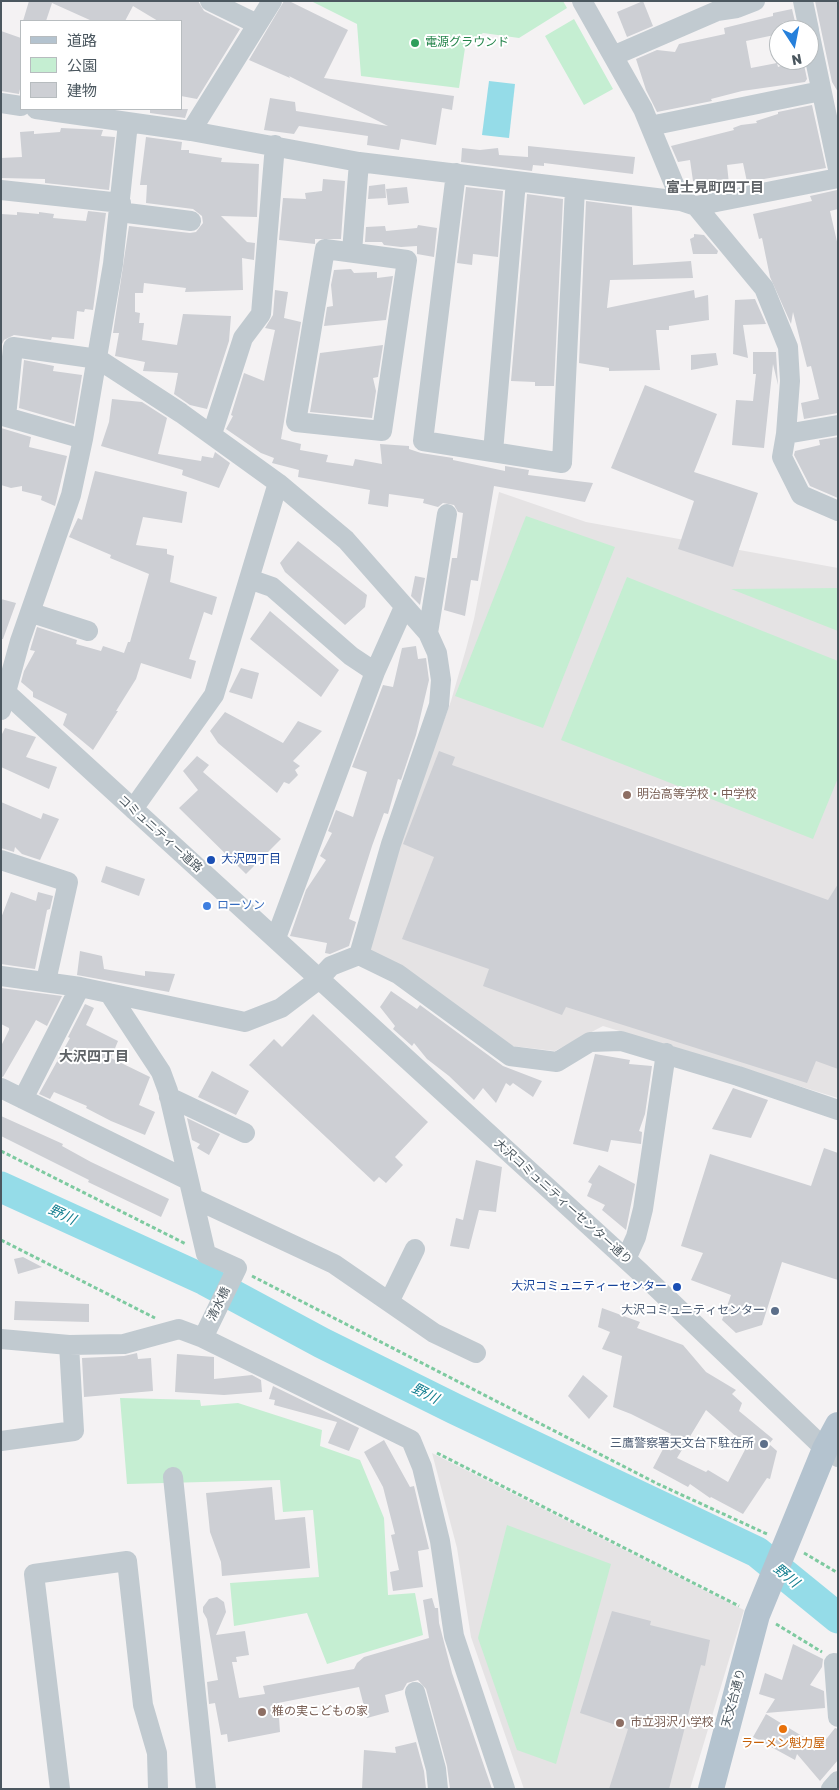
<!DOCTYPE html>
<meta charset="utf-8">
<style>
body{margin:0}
#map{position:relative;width:839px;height:1790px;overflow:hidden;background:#f4f2f3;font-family:Rubik,"Noto Sans JP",sans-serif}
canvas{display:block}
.frame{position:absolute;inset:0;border:2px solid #4b575f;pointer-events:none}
.legend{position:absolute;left:20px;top:20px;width:162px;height:90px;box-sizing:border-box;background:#fff;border:1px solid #b7bcbf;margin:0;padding:6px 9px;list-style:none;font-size:15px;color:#4b575f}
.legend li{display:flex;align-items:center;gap:10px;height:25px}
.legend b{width:25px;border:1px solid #b7bcbf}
.north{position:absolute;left:769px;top:20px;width:50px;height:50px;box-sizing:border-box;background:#fff;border:1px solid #b7bcbf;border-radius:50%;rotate:169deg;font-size:14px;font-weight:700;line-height:20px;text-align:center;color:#4b575f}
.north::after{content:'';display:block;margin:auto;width:18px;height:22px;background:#2680db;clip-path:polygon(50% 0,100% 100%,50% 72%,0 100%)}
</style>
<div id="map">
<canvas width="839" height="1790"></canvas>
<div class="frame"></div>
<ul class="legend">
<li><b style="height:6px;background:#b4c3cf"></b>道路</li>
<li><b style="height:14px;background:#c5eed2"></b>公園</li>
<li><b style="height:14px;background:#cdcfd4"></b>建物</li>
</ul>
<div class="north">N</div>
</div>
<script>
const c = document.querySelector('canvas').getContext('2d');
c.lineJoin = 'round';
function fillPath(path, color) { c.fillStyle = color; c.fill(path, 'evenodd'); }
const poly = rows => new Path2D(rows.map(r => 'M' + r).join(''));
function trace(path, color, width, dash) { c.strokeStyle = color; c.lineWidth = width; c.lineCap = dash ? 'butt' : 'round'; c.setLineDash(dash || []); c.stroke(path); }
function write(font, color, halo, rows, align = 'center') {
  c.font = font + ' Rubik,"Noto Sans JP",sans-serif'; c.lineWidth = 4; c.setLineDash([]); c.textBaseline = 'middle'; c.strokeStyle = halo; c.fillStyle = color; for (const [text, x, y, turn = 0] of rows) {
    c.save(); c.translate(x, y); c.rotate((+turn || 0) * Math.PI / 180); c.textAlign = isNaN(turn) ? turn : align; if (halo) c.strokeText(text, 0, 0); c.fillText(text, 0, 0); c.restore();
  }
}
fillPath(poly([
 [499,492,586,522,838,568,838,1098,603,1026,555,1051,512,1046,368,950,396,852,451,701,466,649,474,619],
 [432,1453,744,1610,690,1789,524,1789,471,1637,457,1548]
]), '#e5e3e4');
fillPath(poly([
 [311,1,563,1,567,8,519,38,483,33,465,48,459,88,361,76,357,24],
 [574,19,613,89,584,105,545,36],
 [526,516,615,547,543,728,455,696],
 [627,577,838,661,838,778,813,839,561,740],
 [838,588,838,631,731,589],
 [120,1398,200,1400,201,1406,238,1403,322,1430,320,1446,360,1460,384,1518,388,1595,415,1593,423,1635,327,1664,307,1613,234,1626,230,1583,319,1577,313,1510,283,1512,280,1480,127,1484],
 [507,1525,611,1564,556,1764,517,1750,478,1638]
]), '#c5eed2');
fillPath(poly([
 [489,81,515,84,509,138,482,135]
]), '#95dce8');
trace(poly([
 [1,1187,205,1280,322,1343,455,1409,757,1552,838,1618]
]), '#95dce8', 31);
fillPath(poly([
 [29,1,198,1,204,11,240,29,197,99,181,96,181,21,158,21,133,6,125,21,92,21,52,3,46,21,23,21],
 [284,1,289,1,348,30,324,78,454,96,452,110,442,108,436,145,401,139,399,150,367,145,368,136,299,126,294,134,264,130,270,98,295,102,296,111,388,126,289,76,290,78,249,60],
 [643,1,653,26,627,37,617,12],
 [815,1,838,1,838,92,832,82],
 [792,9,797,30,779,30,779,34,746,41,751,68,777,63,778,67,796,60,803,60,807,79,805,82,742,91,711,99,712,101,657,112,646,90,636,59,657,50,675,52,679,44,725,34,724,28,773,16,773,13],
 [1,31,21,38,21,84,19,94,1,91],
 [812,105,826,168,747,182,743,163,727,165,729,184,712,187,712,184,693,181,690,160,678,162,671,146,734,130,733,128,741,125,757,123,756,121,778,114,778,112],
 [150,109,188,109,185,118,150,113],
 [61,128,103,130,101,136,115,137,109,190,45,183,45,179,1,178,1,158,22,157,20,132,34,131,34,134,60,132],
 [146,137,182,142,181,150,189,150,189,153,222,158,221,162,259,164,257,217,221,216,247,242,255,243,254,260,242,258,243,290,185,292,186,288,144,283,143,293,135,293,135,312,140,313,139,323,144,323,142,340,177,345,183,314,231,316,229,341,207,409,190,405,174,394,178,373,143,371,145,362,115,356,119,333,113,333,129,226,190,233,196,232,203,223,202,216,193,209,146,203,147,185,140,185],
 [528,146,635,157,633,174,544,163,544,166,533,165,532,171,461,162,462,148,480,150,498,148,499,155,528,157],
 [323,179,345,181,341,239,315,239,315,244,279,240,283,198,306,199,305,193,322,191],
 [385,184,386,198,368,199,369,186],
 [407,187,409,203,388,205,386,189],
 [466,187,503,191,498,257,473,254,472,265,457,263],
 [837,190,838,209,830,211,838,246,838,413,804,419,801,403,819,399,811,366,807,367,793,312,791,324,770,277,762,238,759,239,753,214,812,201,810,196],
 [527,194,563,199,554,386,535,386,535,382,511,381],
 [586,201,632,207,633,265,691,261,693,278,610,280,607,308,694,290,695,298,708,295,709,320,669,326,669,330,656,330,660,370,609,371,609,368,579,363],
 [88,211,106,213,93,310,85,309,84,312,77,311,74,339,52,337,51,340,14,335,4,340,1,346,1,214,17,215,17,212,39,214,39,212,54,214,53,218,86,221],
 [418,225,437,228,434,257,417,254,417,246,401,247,384,245,382,242,365,242,366,227,385,226,386,231,417,228],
 [694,234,704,235,718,251,717,254,693,254,690,239,694,237],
 [351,269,354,273,377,272,377,278,393,276,386,320,324,326,327,307,333,306,331,285,334,270],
 [275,290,288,292,284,318,301,322,281,439,301,444,300,450,328,455,326,462,353,466,355,459,382,464,380,444,409,446,409,449,421,453,453,458,453,460,505,471,505,466,529,470,528,475,593,483,585,502,494,486,478,581,471,580,465,616,444,610,452,558,457,558,463,513,458,512,454,505,443,503,438,507,423,503,424,499,389,494,388,507,368,504,370,490,298,477,299,470,272,463,274,458,261,453,226,429,233,416,231,415,244,373,264,381,275,330,265,328,273,315],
 [755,299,766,324,743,325,748,358,733,354,735,300],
 [383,345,378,377,373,378,376,391,372,418,310,412,320,353],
 [753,352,776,352,778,385,773,364,764,448,732,445,736,400,753,401,756,374,753,374],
 [716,353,718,365,691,370,691,355],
 [24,360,54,366,53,371,82,375,74,424,19,408],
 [645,385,717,414,694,472,758,493,733,567,678,549,694,501,611,468],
 [112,399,142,402,167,418,158,454,201,461,202,456,213,458,215,452,230,463,219,488,182,475,183,470,101,446,109,422],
 [1,428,31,437,29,447,67,456,55,506,41,500,42,496,22,491,22,486,11,488,1,485],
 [838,437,838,498,810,486,794,455,795,451,820,445,819,440],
 [95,471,187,492,182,523,143,517,136,545,167,549,167,554,174,556,170,582,217,597,212,615,204,612,189,659,196,661,191,679,141,663,136,679,116,711,118,711,93,750,63,725,67,714,33,697,33,692,21,682,24,671,35,651,30,650,37,627,77,640,76,644,101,651,103,646,124,653,128,642,130,642,149,574,110,558,111,555,69,537,78,518,82,520],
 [298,541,367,595,365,607,345,625,285,572,280,563],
 [415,576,425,578,420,605,411,596],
 [1,599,16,603,3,639,1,639],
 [270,611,339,670,321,697,250,639],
 [416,646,418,659,426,658,429,680,416,735,401,780,398,779,388,814,384,813,372,846,349,919,356,922,349,946,330,954,325,953,327,943,290,936,306,890,326,860,320,856,332,833,328,831,336,810,353,817,367,772,352,767,383,685,393,687,402,648],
 [241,668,259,673,252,699,229,692],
 [225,712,283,743,298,721,322,731,293,761,300,766,295,770,298,775,289,784,284,782,277,793,218,743,210,731],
 [5,728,36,737,26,757,57,767,49,789,1,767,1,736],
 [439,751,455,757,452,765,828,900,838,884,838,1069,816,1061,807,1083,566,1007,562,1015,483,986,489,969,402,939,434,857,403,844],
 [197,756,209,765,203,772,281,839,246,874,179,808,198,790,183,771],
 [1,802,41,819,43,813,59,819,40,860,22,854,15,847,14,852,1,848],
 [106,866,145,879,139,896,101,882],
 [11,892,36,901,38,892,53,896,50,909,47,910,35,969,1,964,1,918],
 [80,951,102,956,104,969,145,976,145,971,175,974,169,992,77,975],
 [1,988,62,996,47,1026,36,1020,3,1077,1,1076,1,1046,9,1030,9,1028,1,1024],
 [391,991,417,1009,420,1005,503,1066,542,1081,533,1097,513,1083,510,1086,506,1083,496,1103,483,1088,474,1100,449,1076,427,1059,414,1043,412,1046,393,1029,395,1026,380,1007],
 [85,1004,94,1008,86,1025,118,1041,111,1058,150,1077,139,1105,155,1112,145,1135,111,1121,86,1108,87,1106,54,1092,50,1099,39,1094,70,1038,68,1037],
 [313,1014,428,1122,395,1157,403,1165,386,1183,379,1177,374,1182,249,1065,274,1039,282,1047],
 [595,1054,630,1060,629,1064,652,1066,645,1114,639,1131,642,1132,641,1144,611,1140,608,1152,573,1144],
 [212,1071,249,1091,236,1115,198,1097],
 [733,1088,768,1100,751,1138,712,1129],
 [1,1116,63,1144,62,1146,91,1162,169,1199,161,1217,88,1182,89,1180,1,1136],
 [187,1118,220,1134,209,1155,197,1148,200,1144,192,1140],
 [824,1148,838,1153,838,1280,782,1262,762,1325,736,1333,722,1320,731,1295,691,1280,703,1253,681,1246,710,1154,811,1186],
 [476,1160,502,1167,496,1212,479,1210,469,1249,450,1246,456,1218,463,1220],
 [599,1165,635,1184,626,1230,602,1210,605,1205,587,1196,592,1184,588,1182],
 [23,1257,42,1267,18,1274,14,1259],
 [15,1301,89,1304,89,1322,14,1320],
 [602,1308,640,1322,637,1328,683,1345,706,1372,736,1390,732,1394,742,1403,739,1411,773,1439,769,1444,777,1451,770,1479,767,1478,743,1514,711,1497,710,1498,690,1484,688,1487,653,1468,671,1434,631,1414,613,1407,622,1356,602,1349,610,1332,598,1327],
 [706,1410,747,1446,728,1482,708,1470,706,1472,677,1458],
 [137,1353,138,1359,151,1358,153,1391,84,1397,82,1358,124,1356],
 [177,1354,214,1357,214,1379,252,1375,261,1380,262,1392,224,1395,175,1392],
 [583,1375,608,1396,589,1419,568,1396],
 [273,1386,359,1428,349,1451,328,1443,337,1422,274,1405,275,1400,269,1399],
 [384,1440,410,1487,414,1486,429,1549,418,1551,423,1587,393,1591,390,1572,399,1570,391,1535,395,1534,383,1487,364,1452],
 [272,1487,275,1520,305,1517,310,1568,222,1576,221,1562,210,1532,206,1493],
 [217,1597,224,1602,226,1612,216,1635,245,1631,249,1655,236,1657,237,1662,232,1662,239,1698,265,1694,263,1686,354,1669,357,1663,364,1657,429,1638,423,1600,432,1598,435,1608,438,1608,439,1623,452,1673,492,1789,450,1789,447,1766,426,1689,418,1680,407,1683,403,1690,385,1695,389,1712,367,1718,359,1687,278,1703,280,1732,228,1742,227,1734,221,1735,215,1703,209,1704,207,1682,218,1680,207,1619,203,1612,203,1607,209,1599],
 [612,1611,651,1621,650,1625,710,1640,705,1666,701,1665,669,1789,609,1789,628,1729,580,1713],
 [793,1644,823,1659,822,1667,810,1685,824,1691,825,1708,766,1713,775,1699,759,1694,765,1673,782,1680],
 [766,1714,820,1747,835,1728,838,1729,838,1760,820,1781,797,1754,795,1760,753,1737],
 [416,1742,424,1771,426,1789,362,1789,364,1750,396,1753,395,1747]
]), '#cdcfd4');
trace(poly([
 [1,1151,186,1244],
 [1,1240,155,1318],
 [252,1276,658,1484,767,1534],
 [437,1453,739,1606],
 [804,1553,838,1573],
 [776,1624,822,1652]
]), '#7ecaa0', 3, [4, 2.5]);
trace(poly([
 [210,1,257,24],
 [582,1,643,109,681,201],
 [803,1,809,30],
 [809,31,838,169],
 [613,56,717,11,737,8,755,1],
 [1,103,21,106],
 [36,109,191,131,359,162,681,201,696,206,764,288,788,347,790,381,786,434,782,457,801,495,838,511],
 [650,126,821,91],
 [191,131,272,1],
 [456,173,423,441,562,463,575,188],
 [1,190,121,203],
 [696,206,838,178],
 [119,212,191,221],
 [325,249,407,260,382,431,296,422,325,249],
 [352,252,359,162],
 [212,434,243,338,261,314,275,145],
 [786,434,838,425],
 [83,439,6,417,13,347,98,359,181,413,278,483,346,540,428,633,437,653,441,680,439,705,391,844,359,955],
 [493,452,516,181],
 [249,579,272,587,351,656,375,672],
 [32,613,88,631],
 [428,633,447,514],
 [1,688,641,1273,825,1449,838,1457],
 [1,710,20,641,71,495,83,439,113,264,128,123],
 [133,809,214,695,278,483],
 [1,860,68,882,46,981],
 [276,938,375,672,404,607],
 [1,976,80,987,245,1022,281,1008,318,980,331,966,359,955,398,974,510,1056,557,1062,590,1042,621,1041,738,1076,838,1110],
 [1,1088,188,1180],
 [169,1097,245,1133],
 [23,1099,80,987],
 [193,1198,334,1264,434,1333,476,1353],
 [626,1259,636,1237,643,1209,666,1053],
 [389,1302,415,1249],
 [203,1338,411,1440,422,1467,440,1541,454,1636,505,1789],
 [1,1339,69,1345,124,1344,179,1329,203,1338,237,1268,206,1254,168,1091,161,1072,109,993],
 [1,1441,74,1431,69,1345],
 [173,1477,206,1789],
 [834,1663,838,1717],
 [415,1692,436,1769,438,1789],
 [60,1789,34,1574,127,1561,143,1705,157,1753,158,1789],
 [831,1789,838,1781]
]), '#c1cad0', 20);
trace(poly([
 [711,1789,757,1615,825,1449,838,1425]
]), '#b4c3cf', 26);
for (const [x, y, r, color] of [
 [415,43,5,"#2e9e5b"],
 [627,795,5,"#8d6e63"],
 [211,860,5,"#1a4fb4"],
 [207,906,5,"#3f7fe0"],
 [677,1287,5,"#1a4fb4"],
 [775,1311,5,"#5c6f8a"],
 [764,1444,5,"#5c6f8a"],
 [262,1712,5,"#8d6e63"],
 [620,1723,5,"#8d6e63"],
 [783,1729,5,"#e8710a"]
]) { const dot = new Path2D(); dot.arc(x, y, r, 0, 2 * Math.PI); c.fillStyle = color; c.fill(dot); trace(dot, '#fff', 2); }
write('12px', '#27864d', '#fff', [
 ["電源グラウンド",425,43]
], 'left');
write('12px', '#785e54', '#fff', [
 ["明治高等学校・中学校",637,795],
 ["椎の実こどもの家",272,1712],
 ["市立羽沢小学校",630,1723]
], 'left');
write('12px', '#4b575f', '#fff', [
 ["コミュニティー道路",160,834,42],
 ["大沢コミュニティーセンター通り",563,1202,42],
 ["清水橋",219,1304,-64],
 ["天文台通り",734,1698,-75]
]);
write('12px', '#164399', '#fff', [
 ["大沢四丁目",221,860],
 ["大沢コミュニティーセンター",667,1287,"right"]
], 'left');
write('12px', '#366cbe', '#fff', [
 ["ローソン",217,906]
], 'left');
write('12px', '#4e5e75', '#fff', [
 ["大沢コミュニティセンター",765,1311],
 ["三鷹警察署天文台下駐在所",754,1444]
], 'right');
write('12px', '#c56008', '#fff', [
 ["ラーメン魁力屋",783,1744]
]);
write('bold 14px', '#5f6367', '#fff', [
 ["富士見町四丁目",715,188],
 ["大沢四丁目",94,1057]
]);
write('italic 14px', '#147f90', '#fff', [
 ["野川",62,1215,25],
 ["野川",425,1394,27],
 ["野川",786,1576,39]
]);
</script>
